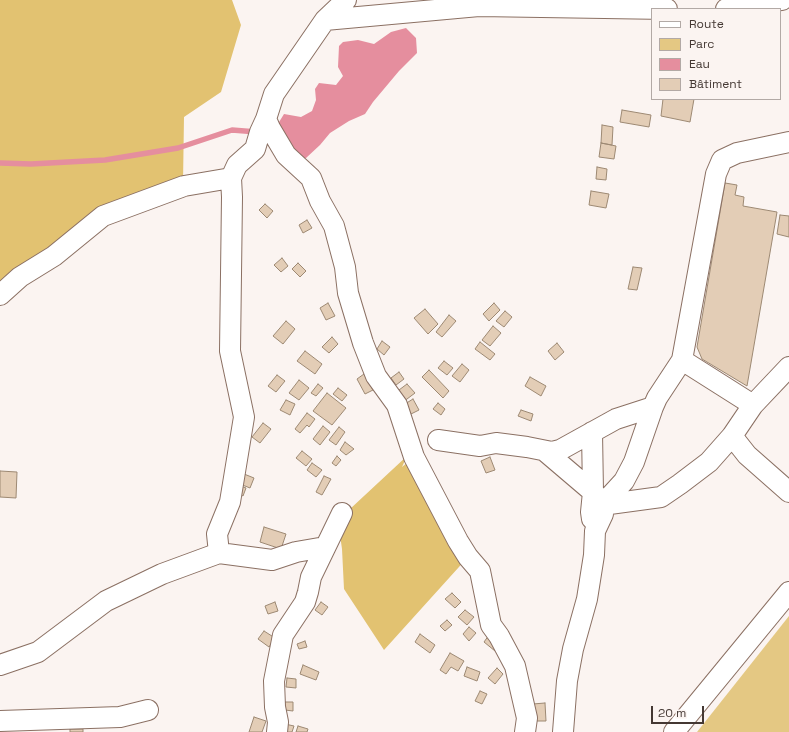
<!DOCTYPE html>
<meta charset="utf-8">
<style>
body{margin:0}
#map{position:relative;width:789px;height:732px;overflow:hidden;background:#fbf4f1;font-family:"Space Grotesk",sans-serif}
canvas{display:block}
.legend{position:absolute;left:651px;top:8px;width:130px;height:92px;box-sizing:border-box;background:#fbf4f1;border:1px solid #b2a9a5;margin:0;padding:5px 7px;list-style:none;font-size:12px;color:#443833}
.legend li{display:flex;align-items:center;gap:8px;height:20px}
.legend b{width:20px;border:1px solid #b2a9a5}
.scale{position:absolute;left:651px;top:706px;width:53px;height:18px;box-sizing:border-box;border:2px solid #443833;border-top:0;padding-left:5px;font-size:12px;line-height:14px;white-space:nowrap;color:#443833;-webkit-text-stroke:3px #fbf4f1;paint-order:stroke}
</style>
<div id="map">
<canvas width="789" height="732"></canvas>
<ul class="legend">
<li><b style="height:5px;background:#fff"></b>Route</li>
<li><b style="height:11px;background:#e4c883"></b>Parc</li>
<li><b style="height:11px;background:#e58e9e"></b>Eau</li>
<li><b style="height:11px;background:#e3cdb6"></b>Bâtiment</li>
</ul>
<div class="scale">20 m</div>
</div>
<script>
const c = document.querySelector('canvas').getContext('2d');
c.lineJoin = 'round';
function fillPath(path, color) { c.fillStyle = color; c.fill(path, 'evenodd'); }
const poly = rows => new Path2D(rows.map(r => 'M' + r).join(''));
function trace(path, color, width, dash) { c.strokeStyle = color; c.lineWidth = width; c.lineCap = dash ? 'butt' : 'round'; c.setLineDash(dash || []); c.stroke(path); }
fillPath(poly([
 [789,616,789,732,697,732]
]), '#e4c883');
fillPath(poly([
 [0,0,232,0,241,25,221,92,184,117,183,183,137,196,0,292],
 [407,456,402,467,414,457,468,557,384,650,344,589,342,549,339,528,350,509]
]), '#e2c271');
fillPath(poly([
 [406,28,416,38,417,53,399,71,373,102,365,114,349,121,330,133,320,145,306,158,300,159,276,127,284,114,301,117,312,111,316,100,315,89,319,83,336,85,343,76,338,67,339,46,343,42,358,40,374,44,391,32]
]), '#e58e9e');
trace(poly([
 [0,163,31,164,105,160,178,148,232,130,257,132]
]), '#e58e9e', 5.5);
const building = poly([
 [663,99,694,99,690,122,661,116,663,99],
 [622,110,651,115,649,127,620,122,622,110],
 [602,125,613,127,612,145,601,143,602,125],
 [601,143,616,146,614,159,599,157,601,143],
 [597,167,607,169,606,180,596,179,597,167],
 [725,183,737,185,735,195,744,197,743,206,777,212,747,386,702,359,697,347,725,183],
 [591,191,609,194,606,208,589,205,591,191],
 [265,204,273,211,267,218,259,210,265,204],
 [780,215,789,216,789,237,777,234,780,215],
 [307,220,312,228,303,233,299,225,307,220],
 [282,258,288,266,281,272,274,265,282,258],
 [298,263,306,271,300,277,292,269,298,263],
 [633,267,642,268,637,290,628,289,633,267],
 [328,303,335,316,326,320,320,308,328,303],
 [494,303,500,310,489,321,483,314,494,303],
 [425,309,438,324,428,334,414,318,425,309],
 [505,311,512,317,504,327,496,321,505,311],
 [449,315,456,321,442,337,436,332,449,315],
 [286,321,295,329,283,344,273,336,286,321],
 [493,326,501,333,490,346,482,340,493,326],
 [332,337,338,344,329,353,322,347,332,337],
 [382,341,390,347,384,355,377,349,382,341],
 [480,342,495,354,490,360,475,349,480,342],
 [557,343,564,352,555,360,548,351,557,343],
 [305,351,322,364,315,374,297,361,305,351],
 [444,361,453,368,447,375,438,368,444,361],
 [462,364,469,370,460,382,452,376,462,364],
 [429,370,449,391,443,398,422,377,429,370],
 [399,372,404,379,396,385,391,378,399,372],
 [364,374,373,390,365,394,357,379,364,374],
 [277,375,285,381,276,392,268,386,277,375],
 [530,377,546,386,541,396,525,386,530,377],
 [299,380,309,388,299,400,289,393,299,380],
 [318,384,323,388,316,396,311,393,318,384],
 [407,384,415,393,403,402,395,393,407,384],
 [338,388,347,395,342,401,333,394,338,388],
 [327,393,346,408,332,425,313,411,327,393],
 [413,399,419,410,411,414,405,404,413,399],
 [286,400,295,404,290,415,280,410,286,400],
 [438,403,445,409,441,415,433,409,438,403],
 [521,410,533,414,531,421,518,416,521,410],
 [307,413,315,419,309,427,307,425,300,433,295,429,307,413],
 [263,423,271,429,260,443,252,437,263,423],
 [323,426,330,432,320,445,313,439,323,426],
 [339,427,345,432,336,445,329,440,339,427],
 [345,442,354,449,346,455,340,450,345,442],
 [302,451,312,459,306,466,296,458,302,451],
 [337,456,341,460,336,466,332,463,337,456],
 [490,457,495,470,486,473,481,461,490,457],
 [312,463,322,470,316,477,307,470,312,463],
 [0,471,17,472,16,498,0,497,0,471],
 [244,474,254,478,250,488,240,484,244,474],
 [324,476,331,479,322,495,316,492,324,476],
 [241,486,246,488,243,496,238,493,241,486],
 [264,527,286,534,281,549,260,542,264,527],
 [452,593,461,602,455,608,445,599,452,593],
 [275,602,278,611,268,614,265,606,275,602],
 [321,602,328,607,322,615,315,610,321,602],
 [465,610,474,617,467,625,458,617,465,610],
 [447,620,452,625,445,631,440,626,447,620],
 [469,627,476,633,469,641,463,634,469,627],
 [264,631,275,638,269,647,258,639,264,631],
 [420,634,435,645,430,653,415,642,420,634],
 [489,635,501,644,495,651,484,642,489,635],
 [305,641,307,647,299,649,297,644,305,641],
 [450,653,464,661,458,671,451,667,446,674,440,670,450,653],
 [303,665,319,672,316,680,300,674,303,665],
 [467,667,480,672,477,681,464,676,467,667],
 [497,668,503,674,495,684,488,678,497,668],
 [287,678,296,679,296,688,286,687,287,678],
 [480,691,487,694,482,704,475,701,480,691],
 [285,702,293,702,293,711,285,710,285,702],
 [545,703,546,721,534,721,533,704,545,703],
 [254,717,266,721,262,732,249,732,254,717],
 [285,724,294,726,292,732,283,732,285,724],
 [298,726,308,729,307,732,296,732,298,726],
 [70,729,83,729,83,732,70,732,70,729]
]);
fillPath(building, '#e3cdb6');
trace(building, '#9d8973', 1);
const minor = poly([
 [726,9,782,0],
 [325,20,479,6,667,9],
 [266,119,270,128,286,155,311,178,320,201,334,226,345,267,348,293,363,343,376,376,397,405,414,457,458,541,468,557,480,571,491,625,499,636,515,666,527,718,525,732],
 [0,295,20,277,54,256,103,216,184,186,231,178],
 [682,360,753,405],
 [592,432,593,492,599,498],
 [732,436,747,455,789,492],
 [438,440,480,446,496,443,527,447,552,452,560,450,616,419,653,407],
 [546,452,593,492,591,512,592,519],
 [602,505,661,497,680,484,709,462,732,436,753,405,789,367],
 [219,553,217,534,230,502,244,417,230,351,232,197,231,178,237,165,255,149,260,132,266,119,274,94,325,20,346,0],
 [0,665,38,652,106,601,162,574,219,553,272,560,296,552,325,547],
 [0,721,120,717,148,710],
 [277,732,278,722,275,707,274,681,283,635,305,602,308,592,311,577,342,513],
 [563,732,567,681,573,649,587,599,594,555,595,531,603,514,602,505,624,481,634,462,653,407,657,398,682,360,716,174,722,160,737,153,789,142],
 [674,732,789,592]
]);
trace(minor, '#8b7063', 22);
trace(minor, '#fff', 20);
</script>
